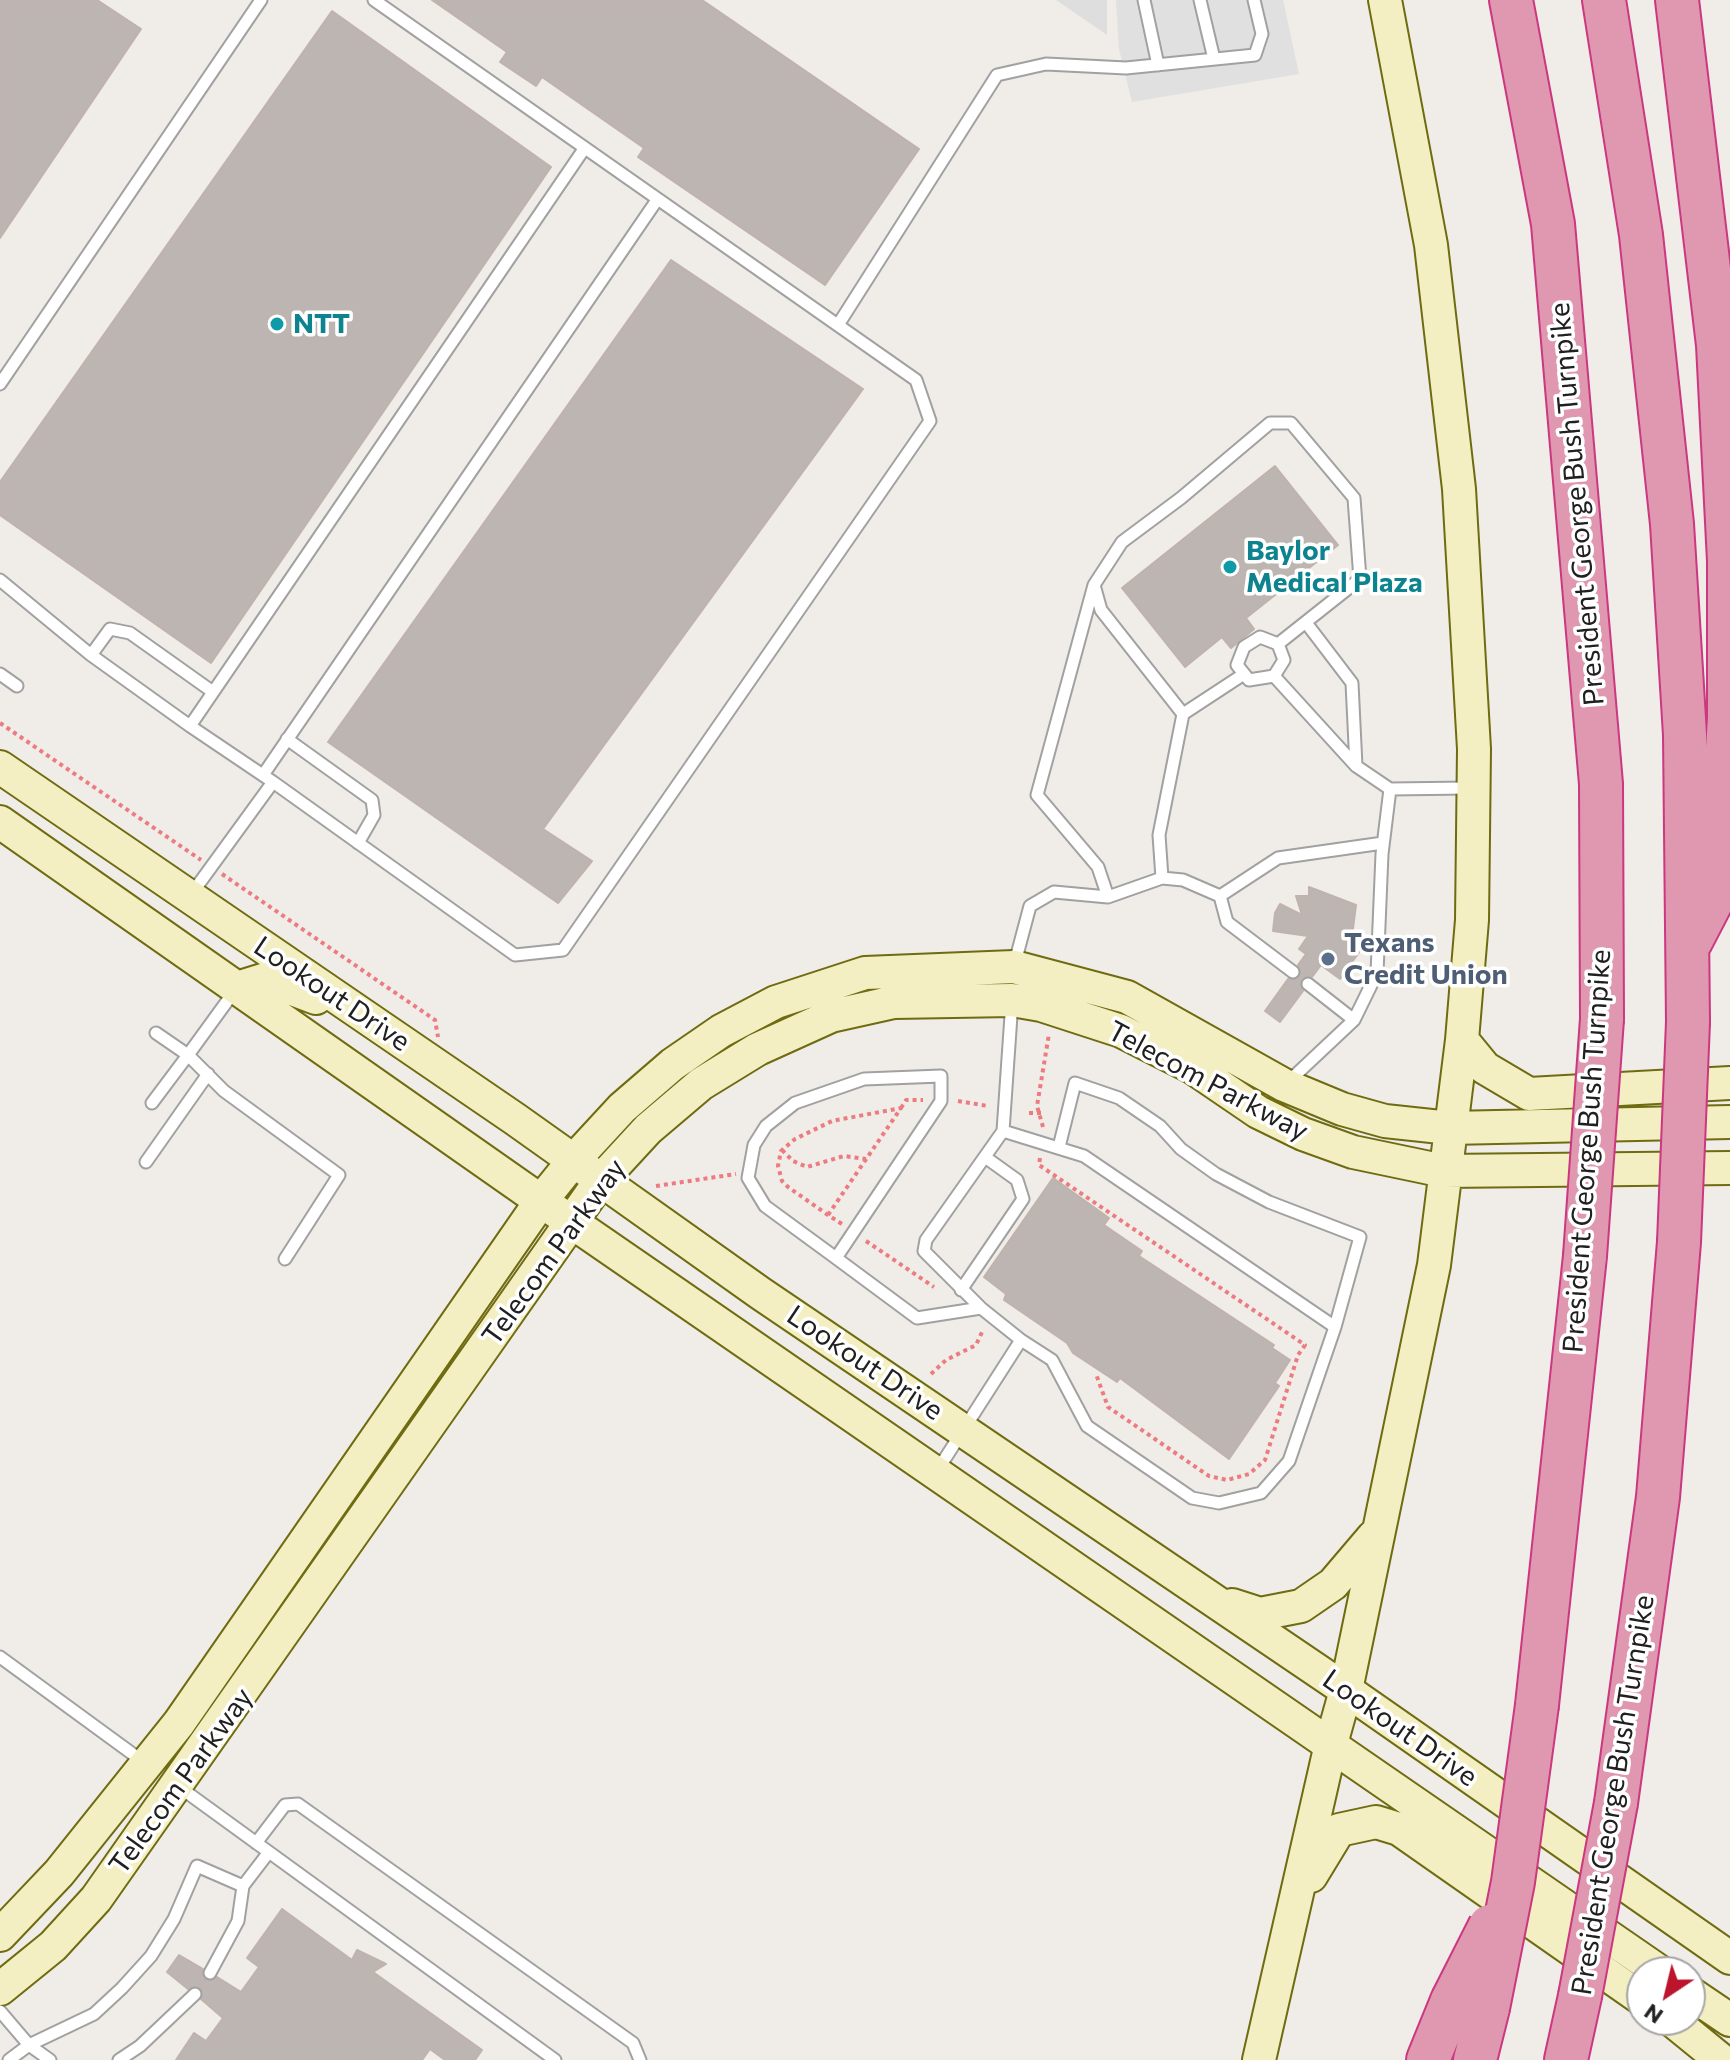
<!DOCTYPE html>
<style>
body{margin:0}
#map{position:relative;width:1730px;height:2060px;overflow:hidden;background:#f0ece8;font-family:Commissioner,sans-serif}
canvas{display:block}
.north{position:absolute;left:1626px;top:1956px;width:80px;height:80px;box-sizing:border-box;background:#fff;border:2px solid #a6a6a6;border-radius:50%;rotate:215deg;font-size:22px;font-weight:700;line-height:32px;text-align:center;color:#202020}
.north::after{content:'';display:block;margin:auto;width:28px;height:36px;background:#bd142d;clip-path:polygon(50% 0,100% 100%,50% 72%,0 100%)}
</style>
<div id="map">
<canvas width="1730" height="2060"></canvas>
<div class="north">N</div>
</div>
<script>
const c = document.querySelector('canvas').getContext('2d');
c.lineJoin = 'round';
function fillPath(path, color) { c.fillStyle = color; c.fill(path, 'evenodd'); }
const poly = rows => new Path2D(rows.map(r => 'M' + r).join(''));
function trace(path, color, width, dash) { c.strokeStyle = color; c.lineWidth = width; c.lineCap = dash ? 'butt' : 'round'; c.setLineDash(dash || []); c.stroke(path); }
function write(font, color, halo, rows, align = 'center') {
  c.font = font + ' Commissioner,sans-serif'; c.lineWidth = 7; c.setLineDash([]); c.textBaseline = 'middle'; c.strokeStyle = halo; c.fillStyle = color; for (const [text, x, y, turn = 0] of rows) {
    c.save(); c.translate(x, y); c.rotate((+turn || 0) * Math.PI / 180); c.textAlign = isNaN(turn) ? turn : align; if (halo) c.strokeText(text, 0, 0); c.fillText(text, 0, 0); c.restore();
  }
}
fillPath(poly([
 [1056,0,1107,0,1107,35]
]), '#dedede');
fillPath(poly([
 [1116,0,1283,0,1299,74,1132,102,1119,49]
]), '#e0e0e0');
const building = poly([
 [0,0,97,0,141,29,0,238,0,0],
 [432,0,702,0,919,149,825,285,638,157,644,148,542,77,536,86,500,62,507,52,432,0],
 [332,11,551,167,211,663,0,515,0,482,332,11],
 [671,260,863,389,543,829,592,861,558,903,328,742,671,260],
 [1275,466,1338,545,1246,618,1254,629,1231,648,1222,637,1185,667,1122,588,1275,466],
 [1309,887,1356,905,1351,944,1360,951,1340,979,1321,965,1312,977,1302,978,1303,991,1280,1022,1265,1011,1288,979,1300,976,1298,965,1306,954,1299,949,1308,936,1273,931,1275,913,1280,904,1302,915,1296,896,1309,896,1309,887],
 [1053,1178,1109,1218,1104,1225,1142,1251,1139,1256,1274,1345,1272,1348,1290,1360,1275,1383,1279,1386,1229,1459,1120,1378,1117,1382,1073,1353,1067,1343,1004,1300,1006,1294,984,1277,1053,1178],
 [282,1909,352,1960,357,1950,386,1964,373,1972,482,2050,475,2060,445,2060,430,2049,422,2060,176,2060,194,2033,206,2041,223,2018,201,1999,201,1988,188,1989,167,1972,179,1955,203,1969,205,1980,217,1977,241,1992,259,1967,247,1958,282,1909]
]);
fillPath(building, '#bdb5b1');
trace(building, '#c0b2ac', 2);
const lane = poly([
 [1144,0,1158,65],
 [1200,0,1214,59],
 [838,325,997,75,1046,64,1126,68,1255,55,1262,34,1254,0],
 [0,384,261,0],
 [0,580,91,655,110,629,130,633,213,692],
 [1094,585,1037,795,1098,867,1108,897],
 [1307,624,1352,683,1356,766],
 [91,655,190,726],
 [0,674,17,686],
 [1244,674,1183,714,1101,610,1094,585,1122,542,1181,498,1270,423,1291,423,1354,498,1360,579,1278,644],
 [1274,676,1249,680,1237,665,1244,647,1260,637,1278,644,1284,660,1274,676,1356,766,1390,789,1382,854,1377,973,1354,1020,1288,1082],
 [287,739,372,800,374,815,358,843],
 [263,775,657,200],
 [273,782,190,726,584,149],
 [1390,789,1469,788],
 [1162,878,1159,835,1183,714],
 [190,896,273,782,515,955,563,950,930,421,916,380,374,0],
 [1220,896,1227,922,1293,972],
 [1014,966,1030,906,1054,892,1108,897,1162,878,1183,880,1220,896,1278,858,1383,843],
 [1308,984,1354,1020],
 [156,1033,188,1055,236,989],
 [152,1103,188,1055,224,1091,339,1175,285,1259],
 [1003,1131,1084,1156,1335,1327,1289,1461,1261,1493,1219,1503,1192,1498,1087,1426,1052,1360,1021,1340],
 [1059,1147,1075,1083,1119,1098,1160,1126,1181,1149,1216,1174,1269,1202,1360,1237,1335,1327],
 [146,1162,208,1074],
 [836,1258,941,1101,941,1076,864,1079,795,1103,766,1126,754,1145,748,1178,765,1206,836,1258,917,1318,981,1308],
 [961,1290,1023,1199,1017,1180,985,1157],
 [937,1471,1021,1340,981,1308,924,1251,926,1240,1003,1131,1012,1001],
 [0,1657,145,1763],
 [178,1786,555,2060],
 [256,1843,285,1805,298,1804,633,2043,640,2060],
 [210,1973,238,1921,243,1886],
 [0,2011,29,2045,50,2060],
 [9,2060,29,2045,94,2014,122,1988,151,1956,174,1919,197,1866,243,1886,269,1852],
 [119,2060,140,2046,195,1994]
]);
const secondary = poly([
 [0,767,515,1119,760,1293,1346,1690,1730,1958],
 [0,822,541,1201,1660,1972],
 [237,988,266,979,316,998],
 [1462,1040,1485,1068,1529,1094,1730,1083],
 [1232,1605,1260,1614,1301,1606,1333,1584,1373,1537],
 [1311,1876,1339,1830,1376,1822,1399,1829,1642,1999],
 [0,1935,59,1873,179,1723,541,1201,574,1160,622,1108,673,1064,721,1031,776,1002,865,973,1014,967,1127,997,1284,1085,1342,1109,1385,1121,1450,1128,1730,1122],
 [0,1989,53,1946,96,1899,601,1180,648,1129,701,1084,758,1049,831,1016,894,1002,1012,1000,1041,1005,1121,1031,1192,1067,1258,1112,1303,1134,1353,1152,1444,1171,1730,1168],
 [1690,1993,1730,2020],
 [1672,2020,1721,2060],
 [1259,2060,1331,1744,1346,1690,1434,1265,1462,1040,1472,920,1474,749,1459,489,1431,245,1385,0]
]);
const highway = poly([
 [1511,0,1553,224,1601,784,1602,1019],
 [1604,0,1641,235,1672,524,1685,735,1688,1022],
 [1677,0,1718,345,1729,561,1729,718,1718,889,1691,941],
 [1537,1705,1585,1256],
 [1616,1803,1658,1497,1679,1242],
 [1428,2060,1452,2001],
 [1475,2060,1488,2008],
 [1566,2060,1580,1996]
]);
trace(lane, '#a1a1a1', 15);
trace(secondary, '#6f6b10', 36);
trace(highway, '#cb3880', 46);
trace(poly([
 [0,723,201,860],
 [222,874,435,1020,438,1037],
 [958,1101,988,1106],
 [901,1108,906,1100,923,1100],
 [1029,1113,1041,1113],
 [1043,1127,1037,1106,1049,1034],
 [782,1150,793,1161,807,1167,844,1156,866,1159],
 [1040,1158,1039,1165,1305,1345,1298,1355,1265,1460,1249,1474,1227,1480,1209,1476,1108,1407,1096,1374],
 [656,1186,736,1174],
 [828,1215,901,1108,832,1121,795,1139,781,1151,778,1166,782,1181,788,1187,828,1215,842,1224],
 [866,1241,934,1287],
 [931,1374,946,1360,976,1345,983,1330]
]), '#ed7c81', 4, [4, 4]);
trace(lane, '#fff', 11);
trace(secondary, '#f4efc2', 32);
trace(highway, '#df98b0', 42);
const highwayBridge = poly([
 [1679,1242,1688,1022],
 [1585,1256,1602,1019],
 [1580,1996,1616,1803],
 [1452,2001,1490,1926],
 [1488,2008,1513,1882,1537,1705]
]);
trace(highwayBridge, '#cb3880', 46, []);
trace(highwayBridge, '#df98b0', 42);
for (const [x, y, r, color] of [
 [277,324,8,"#0f9aa8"],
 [1230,567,8,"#0f9aa8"],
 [1328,959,8,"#5c6f8a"]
]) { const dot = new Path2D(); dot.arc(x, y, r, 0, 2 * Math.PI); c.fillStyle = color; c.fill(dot); trace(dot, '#fff', 3); }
write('bold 28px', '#0d838f', '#fff', [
 ["NTT",293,324],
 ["Baylor",1246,551],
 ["Medical Plaza",1246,583]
], 'left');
write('28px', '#202020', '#fff', [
 ["President George Bush Turnpike",1577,504,-95],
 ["Lookout Drive",332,994,34],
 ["Telecom Parkway",1208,1081,28],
 ["President George Bush Turnpike",1587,1151,-86],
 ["Telecom Parkway",554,1252,-54],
 ["Lookout Drive",865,1363,34],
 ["Lookout Drive",1400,1728,35],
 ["Telecom Parkway",181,1781,-54],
 ["President George Bush Turnpike",1613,1795,-81]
]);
write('bold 28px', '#4e5e75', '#fff', [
 ["Texans",1344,943],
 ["Credit Union",1344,975]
], 'left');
</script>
